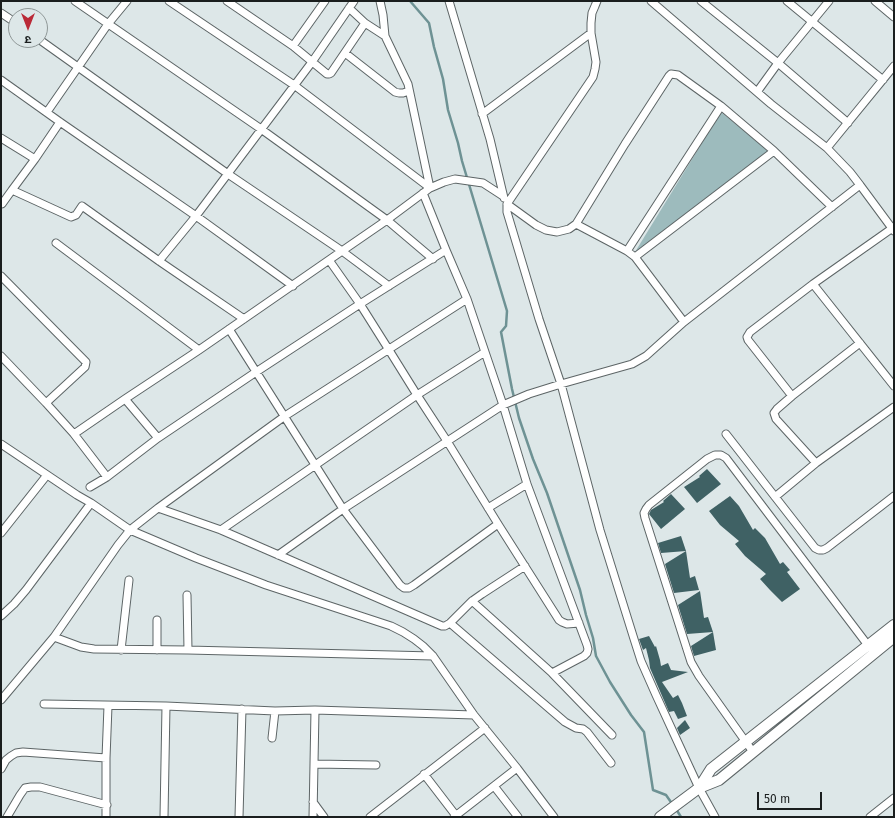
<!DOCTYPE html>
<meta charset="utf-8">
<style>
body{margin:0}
#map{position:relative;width:895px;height:818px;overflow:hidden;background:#dde7e8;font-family:"Fira Sans","Noto Sans Devanagari",sans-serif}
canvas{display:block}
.frame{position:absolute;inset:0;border:2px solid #1a1e1e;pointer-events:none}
.north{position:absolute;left:8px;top:8px;width:40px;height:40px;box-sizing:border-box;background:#dde7e8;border:1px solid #8f9797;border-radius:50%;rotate:180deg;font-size:11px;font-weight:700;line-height:16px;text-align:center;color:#1a1e1e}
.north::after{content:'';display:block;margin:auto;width:14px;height:18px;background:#ba2a37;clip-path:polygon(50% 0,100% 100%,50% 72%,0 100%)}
.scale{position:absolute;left:757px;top:792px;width:65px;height:18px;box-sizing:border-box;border:2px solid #1a1e1e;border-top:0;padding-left:5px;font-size:12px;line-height:14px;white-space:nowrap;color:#1a1e1e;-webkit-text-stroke:3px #dde7e8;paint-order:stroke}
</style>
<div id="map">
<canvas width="895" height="818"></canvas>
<div class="frame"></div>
<div class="north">उ</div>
<div class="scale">50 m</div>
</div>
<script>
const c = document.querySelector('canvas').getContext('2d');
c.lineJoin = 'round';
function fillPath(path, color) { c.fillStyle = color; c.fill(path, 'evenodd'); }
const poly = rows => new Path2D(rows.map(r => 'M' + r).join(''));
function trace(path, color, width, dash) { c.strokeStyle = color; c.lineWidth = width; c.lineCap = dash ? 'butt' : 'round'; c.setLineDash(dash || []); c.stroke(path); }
fillPath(poly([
 [721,112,768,151,635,252]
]), '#9dbbbd');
trace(poly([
 [410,1,429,23,434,47,443,79,448,110,458,143,462,161,507,311,506,326,501,332,512,389,519,418,533,459,547,493,580,590,586,615,593,638,596,656,610,682,631,715,644,732,653,790,666,795,673,805],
 [676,809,681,817]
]), '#6e9294', 2.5);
fillPath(poly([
 [707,469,721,484,697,503,684,487,700,477,699,476],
 [671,494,685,509,661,529,649,514,651,510,664,502,663,501],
 [730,496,739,506,753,530,755,528,765,538,780,564,783,562,790,570,787,572,800,589,782,602,770,590,760,579,766,574,745,556,735,544,739,541,720,525,709,511],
 [681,536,686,551,661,553,658,543],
 [686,551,690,578,695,576,699,590,674,593,665,564],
 [700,591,704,618,708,617,713,632,687,634,678,605],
 [713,632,716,650,694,656,691,646],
 [649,636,655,647,656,646,660,660,661,666,668,663,671,670,688,672,662,682,673,698,678,695,682,703,687,716,678,719,674,711,669,712,650,668,649,660,646,648,643,650,639,639],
 [685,720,690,728,680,735,677,728]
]), '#3f6164');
const street = poly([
 [75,1,261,129,387,220,433,259],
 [169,1,294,85,430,188],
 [227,1,293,46,325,1],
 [380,1,383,15,385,36,408,84,430,188],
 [449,1,490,139,504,198],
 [597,1,595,6,592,13,591,23,591,33,596,62,595,69,593,77,507,204,507,212,539,319,561,384,600,530,634,639,641,661,656,695,680,747,699,788,715,817],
 [651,1,771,104,827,148,850,172,860,185],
 [701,1,778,63,848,123],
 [787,1,883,80],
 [875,1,894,17],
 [349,8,365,23,385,36],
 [1,13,16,23],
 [40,40,228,174,342,251,389,286],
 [293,46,327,74,329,74,331,73,365,23],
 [345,53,395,92,399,93,403,93,409,91],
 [1,80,60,122,196,216,293,286],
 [757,92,778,63,829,1],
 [47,112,108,24,127,1],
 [482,114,591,33],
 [1,138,35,159],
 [827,148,894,66],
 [12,190,35,159,60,122],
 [423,193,446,250,467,299,503,405,527,484,587,645,588,649,587,653,584,656,552,673],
 [1,204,2,204,12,190,71,217,76,215,82,206,159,261,244,319],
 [507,204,536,225,546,230,557,232,569,229,576,224,625,144,669,76,671,74,678,75,721,106,774,151],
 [576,224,627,251,635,257,684,322],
 [56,243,199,350],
 [627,251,721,106],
 [635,257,774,151,832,207],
 [329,260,360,304,389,350,417,395,447,441,498,524,559,620,562,622,567,624,579,623],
 [159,261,196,216,312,62,354,1],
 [1,276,86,362,85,367,46,403],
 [813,284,894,227],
 [229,329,343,509,400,585,404,588,409,588,414,585,498,524],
 [1,356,46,403,74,434,125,399,199,350,342,251,387,220,430,188,444,182,455,179,483,183,503,196],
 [792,396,748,340,747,337,750,332,813,284,894,386],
 [125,399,158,438],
 [74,434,107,477],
 [726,434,815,548,819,550,823,550,827,548,894,496],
 [1,444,77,495,91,503,130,530,158,508,285,416,467,299],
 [816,463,776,419,774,413,777,409,792,396,860,343],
 [90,487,107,477,158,438,256,372,360,304,446,250],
 [775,497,816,463,894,407],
 [158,508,221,530,442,626,445,626,450,623,472,601,482,594,525,566],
 [488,508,527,484],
 [221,530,417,395,485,352],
 [1,533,47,475],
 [278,555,343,509,503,405,529,394,561,384,632,364,646,356,684,322,860,185,894,231],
 [187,595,188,650],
 [472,601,552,673,612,735],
 [1,616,14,604,26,590,91,503],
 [450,623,565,722,576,728,583,729,587,732,611,763],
 [54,637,81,647,94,649,188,650,433,656],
 [121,650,129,580],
 [157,650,157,620],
 [1,700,54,637,118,545,130,530,196,558,266,585,391,626,403,632,414,639,423,646,433,656,474,715,517,768,554,817],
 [44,704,166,706,275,711,315,710,474,715],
 [272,738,275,711],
 [753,752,699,676,691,662,645,518,644,513,646,509,649,505,707,459,715,455,721,455,726,458,870,648],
 [314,764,376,765],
 [1,769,6,760,11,756,16,753,23,752,106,758],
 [424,774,457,817],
 [494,786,518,817],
 [313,802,324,817],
 [7,817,20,795,25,788,31,787,40,787,107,805],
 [106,817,106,758,108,706],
 [164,817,166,706],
 [239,817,242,709],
 [313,817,315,710],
 [370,817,485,728],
 [454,817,517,768],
 [870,817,894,798]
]);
const secondary = poly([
 [699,788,711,769,894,625],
 [660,817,699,788,719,780,894,637]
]);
trace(street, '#5d6566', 9);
trace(secondary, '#5d6566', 12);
trace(street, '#fff', 7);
trace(secondary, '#fff', 10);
</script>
